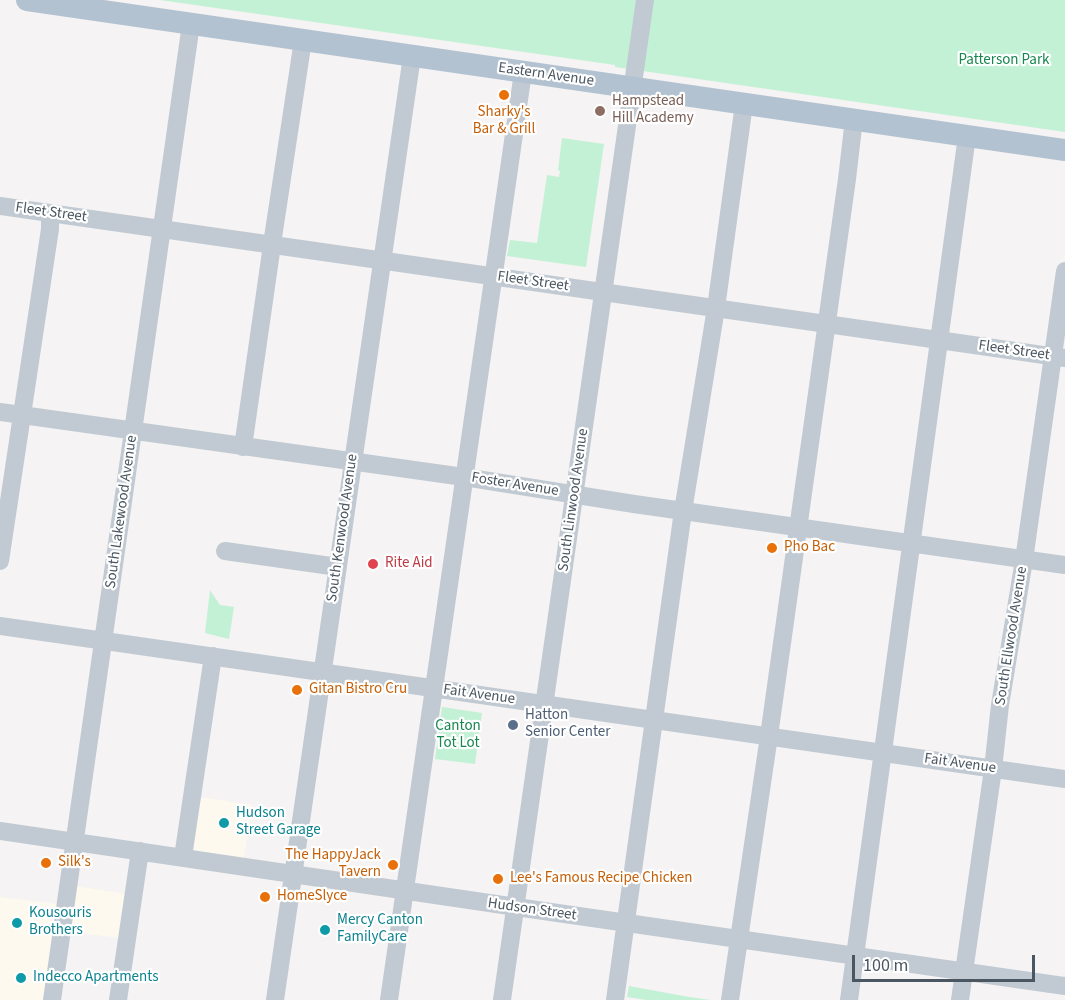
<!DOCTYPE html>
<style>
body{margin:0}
#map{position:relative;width:1065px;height:1000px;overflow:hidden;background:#f5f3f3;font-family:"Source Sans 3",sans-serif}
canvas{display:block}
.scale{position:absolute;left:852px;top:955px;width:183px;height:27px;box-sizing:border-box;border:3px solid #4a5661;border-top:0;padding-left:8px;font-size:18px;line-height:21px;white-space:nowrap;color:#4a5661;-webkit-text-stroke:4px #fff;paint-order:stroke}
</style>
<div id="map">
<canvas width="1065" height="1000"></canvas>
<div class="scale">100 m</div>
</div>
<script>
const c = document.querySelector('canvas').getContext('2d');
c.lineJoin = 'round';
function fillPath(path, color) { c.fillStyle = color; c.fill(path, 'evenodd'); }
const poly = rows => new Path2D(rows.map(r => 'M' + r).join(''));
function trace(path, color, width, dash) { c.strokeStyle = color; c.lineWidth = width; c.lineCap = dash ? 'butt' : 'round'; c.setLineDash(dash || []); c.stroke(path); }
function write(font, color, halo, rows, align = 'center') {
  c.font = font + ' "Source Sans 3",sans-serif'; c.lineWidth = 4.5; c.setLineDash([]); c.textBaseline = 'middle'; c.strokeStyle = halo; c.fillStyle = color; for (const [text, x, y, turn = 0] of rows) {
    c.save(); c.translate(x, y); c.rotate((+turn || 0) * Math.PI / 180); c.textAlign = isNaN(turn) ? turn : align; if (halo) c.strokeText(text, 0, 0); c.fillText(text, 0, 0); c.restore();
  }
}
fillPath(poly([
 [192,796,252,805,242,870,183,864],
 [69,885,134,895,128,939,62,931,51,1000,0,1000,0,897,65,905]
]), '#fdf9ef');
fillPath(poly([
 [160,0,1065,0,1065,132,615,67,615,65],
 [562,138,604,144,586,267,507,256,510,240,537,243,547,175,559,177,560,171,558,170],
 [210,590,220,605,234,607,229,639,205,633],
 [442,707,482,713,475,764,435,759],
 [629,986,689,997,711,1000,647,1000,627,997]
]), '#c3f1d5');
trace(poly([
 [0,206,1065,358],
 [0,412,464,477,634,504,1065,565],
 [243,447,274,231,303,40],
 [225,551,338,567],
 [0,561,50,229,50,213],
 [0,626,1065,779],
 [0,831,530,909,1065,986],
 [183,857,213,656],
 [52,1000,191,24],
 [118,1000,140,851],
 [275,1000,412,56],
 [389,1000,523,72],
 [502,1000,645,0],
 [615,1000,683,511,716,308,744,104],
 [730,1000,769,736,847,179,854,119],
 [849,1000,967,136],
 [960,1000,993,769,1000,705,1024,560,1065,271]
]), '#c1cad2', 18);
trace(poly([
 [27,0,1065,150]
]), '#b3c2d1', 22);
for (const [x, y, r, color] of [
 [504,95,6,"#e8710a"],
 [600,111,6,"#8d6e63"],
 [772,548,6,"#e8710a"],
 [373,564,6,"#e0444e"],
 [297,690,6,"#e8710a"],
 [513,725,6,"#5c6f8a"],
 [224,823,6,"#0f9aa8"],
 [46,863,6,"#e8710a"],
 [393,865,6,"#e8710a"],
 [498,879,6,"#e8710a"],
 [265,897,6,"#e8710a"],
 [17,923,6,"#0f9aa8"],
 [325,930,6,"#0f9aa8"],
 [21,978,6,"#0f9aa8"]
]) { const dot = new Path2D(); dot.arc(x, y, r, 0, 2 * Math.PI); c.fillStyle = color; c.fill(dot); trace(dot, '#fff', 2); }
write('15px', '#17864f', '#fff', [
 ["Patterson Park",1004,61],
 ["Canton",458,727],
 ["Tot Lot",458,744]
]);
write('15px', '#4a5661', '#fff', [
 ["Eastern Avenue",546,75,8],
 ["Fleet Street",51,213,8],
 ["Fleet Street",533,282,8],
 ["Fleet Street",1014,351,8],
 ["Foster Avenue",515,485,9],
 ["South Linwood Avenue",574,500,-82],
 ["South Lakewood Avenue",122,512,-82],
 ["South Kenwood Avenue",343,528,-82],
 ["South Ellwood Avenue",1012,636,-81],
 ["Fait Avenue",479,695,8],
 ["Fait Avenue",960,764,8],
 ["Hudson Street",532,910,8]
]);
write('15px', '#785e54', '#fff', [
 ["Hampstead",612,102],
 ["Hill Academy",612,119]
], 'left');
write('15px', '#c56008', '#fff', [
 ["Sharky's",504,113,"center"],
 ["Bar & Grill",504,130,"center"],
 ["Pho Bac",784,548],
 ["Gitan Bistro Cru",309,690],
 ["The HappyJack",381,856,"right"],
 ["Tavern",381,873,"right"],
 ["Silk's",58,863],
 ["Lee's Famous Recipe Chicken",510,879],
 ["HomeSlyce",277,897]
], 'left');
write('15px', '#be3a42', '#fff', [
 ["Rite Aid",385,564]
], 'left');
write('15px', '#4e5e75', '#fff', [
 ["Hatton",525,716],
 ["Senior Center",525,733]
], 'left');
write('15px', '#0d838f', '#fff', [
 ["Hudson",236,814],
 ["Street Garage",236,831],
 ["Kousouris",29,914],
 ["Brothers",29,931],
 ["Mercy Canton",337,921],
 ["FamilyCare",337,938],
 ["Indecco Apartments",33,978]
], 'left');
</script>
